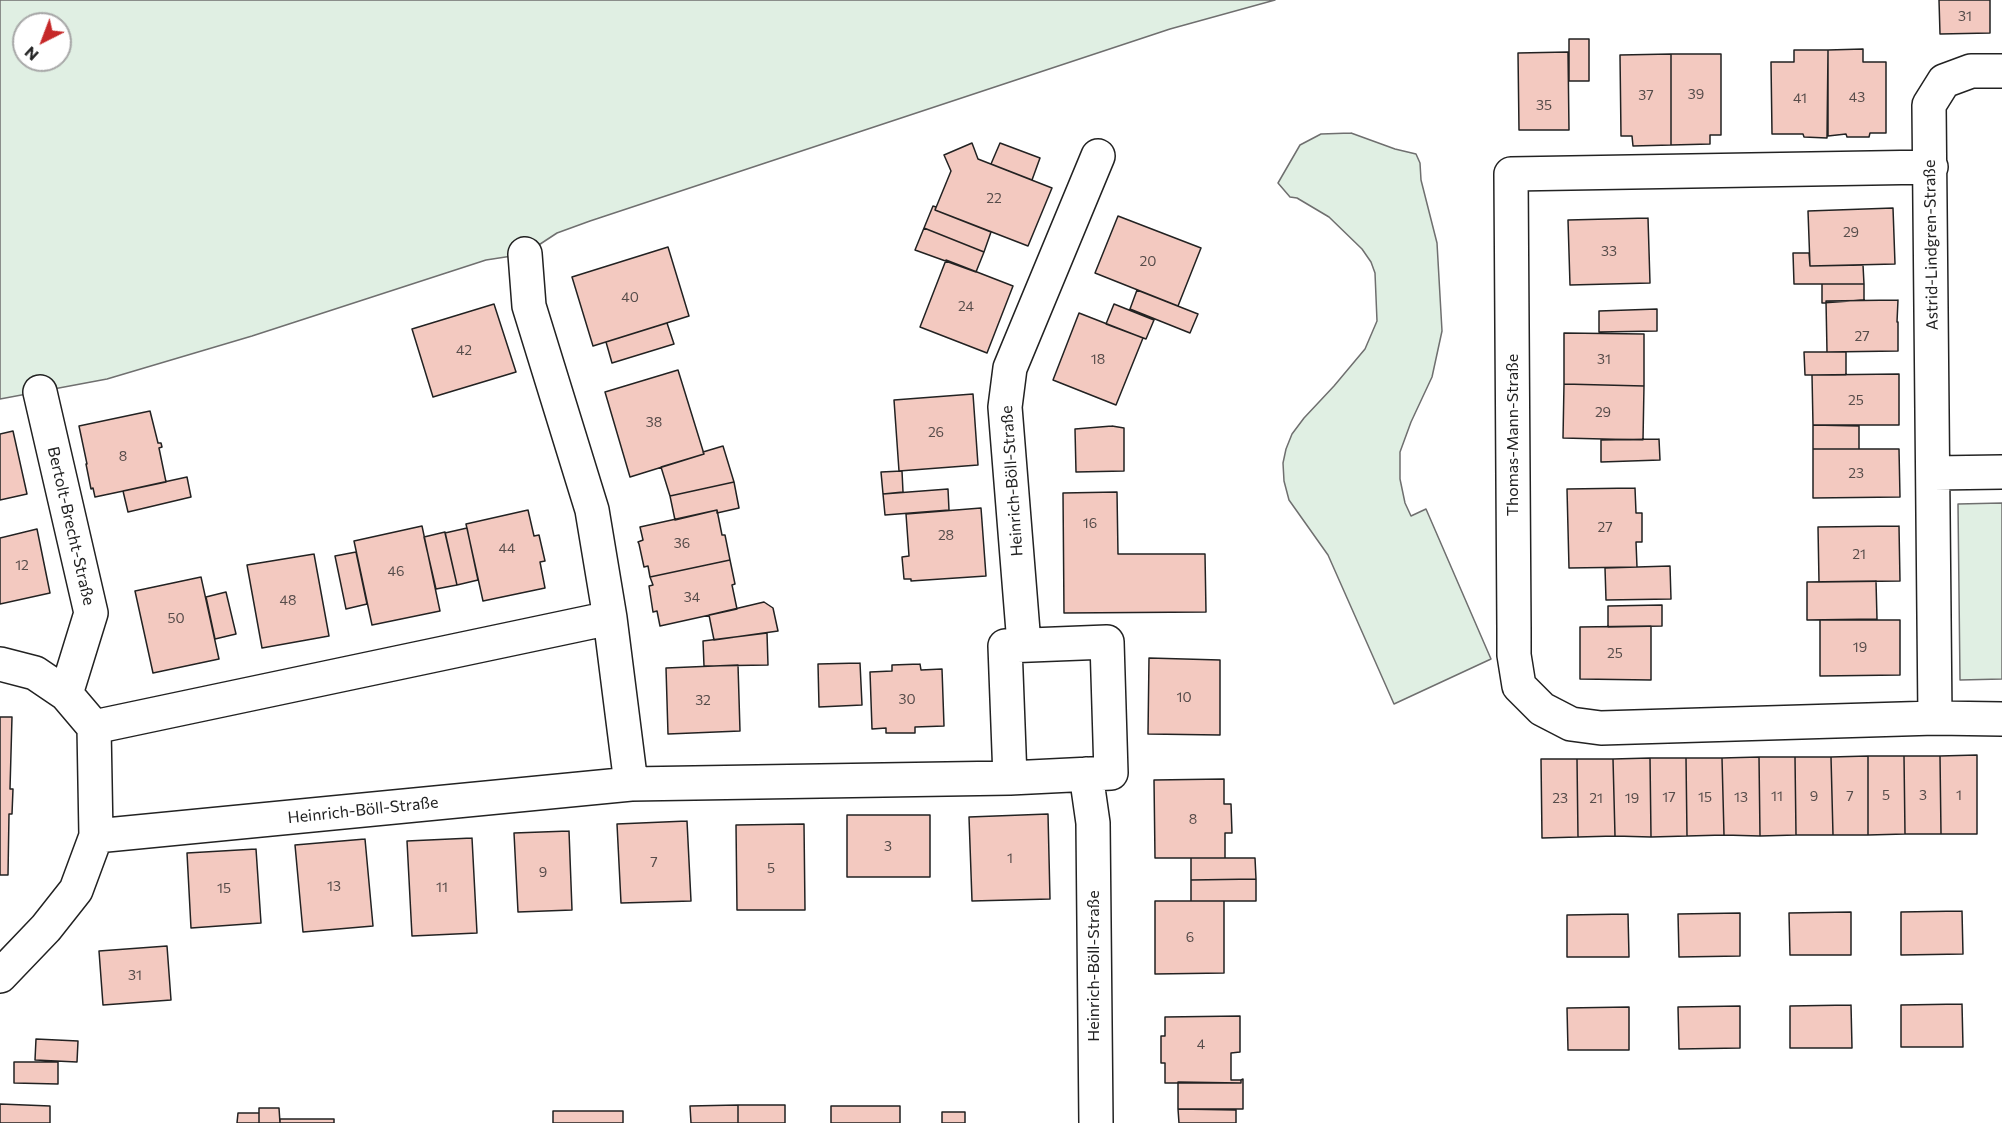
<!DOCTYPE html>
<meta charset="utf-8">
<style>
body{margin:0}
#map{position:relative;width:2002px;height:1123px;overflow:hidden;background:#fff;font-family:Commissioner,sans-serif}
canvas{display:block}
.north{position:absolute;left:12px;top:12px;width:60px;height:60px;box-sizing:border-box;background:#fff;border:2px solid #a7a7a7;border-radius:50%;rotate:222deg;font-size:16px;font-weight:700;line-height:24px;text-align:center;color:#222}
.north::after{content:'';display:block;margin:auto;width:21px;height:27px;background:#c62828;clip-path:polygon(50% 0,100% 100%,50% 72%,0 100%)}
</style>
<div id="map">
<canvas width="2002" height="1123"></canvas>
<div class="north">N</div>
</div>
<script>
const c = document.querySelector('canvas').getContext('2d');
c.lineJoin = 'round';
function fillPath(path, color) { c.fillStyle = color; c.fill(path, 'evenodd'); }
const poly = rows => new Path2D(rows.map(r => 'M' + r).join(''));
function trace(path, color, width, dash) { c.strokeStyle = color; c.lineWidth = width; c.lineCap = dash ? 'butt' : 'round'; c.setLineDash(dash || []); c.stroke(path); }
function write(font, color, halo, rows, align = 'center') {
  c.font = font + ' Commissioner,sans-serif'; c.lineWidth = 4.5; c.setLineDash([]); c.textBaseline = 'middle'; c.strokeStyle = halo; c.fillStyle = color; for (const [text, x, y, turn = 0] of rows) {
    c.save(); c.translate(x, y); c.rotate((+turn || 0) * Math.PI / 180); c.textAlign = isNaN(turn) ? turn : align; if (halo) c.strokeText(text, 0, 0); c.fillText(text, 0, 0); c.restore();
  }
}
const green = poly([
 [0,0,1275,0,1170,29,590,221,557,233,525,254,486,260,252,336,107,379,0,399,0,0],
 [24,24,60,24,60,60,24,60,24,24],
 [1351,133,1395,149,1416,154,1420,163,1421,180,1437,243,1442,331,1432,377,1411,422,1400,452,1400,479,1405,503,1411,516,1426,509,1491,659,1394,704,1328,555,1289,500,1284,481,1283,463,1286,449,1292,434,1304,418,1334,386,1365,349,1377,321,1375,273,1371,262,1362,249,1329,217,1297,198,1290,197,1278,183,1300,145,1321,134,1351,133],
 [2002,503,2002,679,1960,680,1958,504,2002,503]
]);
fillPath(green, '#e0efe3');
trace(green, '#6f6f6f', 1.5);
const building = poly([
 [1939,0,1990,0,1990,33,1940,34,1939,0],
 [1569,39,1589,39,1589,81,1569,81,1569,39],
 [1863,49,1863,62,1886,62,1886,133,1870,133,1869,137,1847,137,1846,134,1828,136,1828,50,1863,49],
 [1794,50,1828,50,1827,138,1804,137,1803,134,1772,134,1771,62,1794,62,1794,50],
 [1568,52,1569,130,1519,130,1518,53,1568,52],
 [1671,54,1721,54,1721,135,1710,135,1710,144,1671,145,1671,54],
 [1671,54,1671,145,1633,146,1632,136,1621,136,1620,55,1671,54],
 [972,143,978,159,1052,188,1028,246,935,210,951,171,944,155,972,143],
 [1000,143,1040,158,1032,180,991,164,1000,143],
 [933,206,936,207,935,210,991,232,984,252,924,228,933,206],
 [1893,208,1895,264,1810,266,1808,211,1893,208],
 [1118,216,1201,248,1178,306,1095,273,1118,216],
 [1648,218,1650,283,1570,285,1568,220,1648,218],
 [924,228,984,252,976,272,915,250,924,228],
 [668,247,689,316,593,346,572,277,668,247],
 [1793,253,1809,253,1810,266,1863,265,1864,284,1794,284,1793,253],
 [946,260,1013,286,987,353,920,327,946,260],
 [1822,284,1864,284,1864,300,1822,303,1822,284],
 [1137,290,1198,314,1190,333,1130,309,1137,290],
 [1898,300,1897,322,1898,322,1898,351,1827,352,1826,301,1898,300],
 [494,304,516,372,433,397,412,329,494,304],
 [1114,304,1154,320,1146,339,1106,324,1114,304],
 [1657,309,1657,331,1599,332,1599,311,1657,309],
 [1079,313,1143,338,1116,405,1053,380,1079,313],
 [667,323,674,344,612,363,606,342,667,323],
 [1564,333,1644,334,1644,386,1564,384,1564,333],
 [1804,352,1846,352,1846,375,1805,375,1804,352],
 [678,370,704,454,630,477,605,392,678,370],
 [1899,374,1899,425,1813,425,1812,375,1899,374],
 [1564,384,1644,386,1643,440,1563,438,1564,384],
 [973,394,978,465,899,471,894,400,973,394],
 [150,411,158,443,161,443,162,447,159,448,166,482,95,497,93,488,91,489,86,464,87,464,79,426,150,411],
 [1813,425,1859,426,1859,449,1813,449,1813,425],
 [1112,426,1124,428,1124,471,1076,472,1075,429,1112,426],
 [13,431,27,494,0,500,0,434,13,431],
 [1659,439,1660,460,1601,462,1601,440,1659,439],
 [723,446,734,482,670,496,661,467,704,454,703,452,723,446],
 [1813,449,1899,449,1900,497,1813,498,1813,449],
 [902,471,903,492,883,494,881,472,902,471],
 [187,477,191,497,128,512,123,491,187,477],
 [734,482,739,508,717,513,717,510,675,520,670,496,734,482],
 [1635,488,1636,513,1642,513,1642,542,1636,542,1637,567,1569,568,1567,489,1635,488],
 [948,489,949,510,885,515,883,494,948,489],
 [1117,492,1118,554,1205,554,1206,612,1064,613,1063,493,1117,492],
 [981,508,986,576,911,581,911,579,904,579,902,557,909,556,906,514,981,508],
 [528,510,534,536,539,535,545,561,540,562,545,588,483,601,466,524,528,510],
 [717,510,722,535,725,535,730,560,650,577,648,566,644,567,639,544,638,542,643,540,640,527,717,510],
 [422,526,440,611,372,625,354,541,422,526],
 [1899,526,1900,581,1819,582,1818,527,1899,526],
 [467,528,478,580,457,585,445,533,467,528],
 [37,529,50,593,0,604,0,538,37,529],
 [445,532,457,585,436,589,424,537,445,532],
 [356,552,367,604,346,609,335,556,356,552],
 [314,554,329,636,262,648,247,565,314,554],
 [730,560,735,584,732,585,737,609,660,626,657,611,653,612,649,586,653,585,650,577,730,560],
 [1670,566,1671,599,1606,600,1605,568,1670,566],
 [201,577,219,659,153,673,135,591,201,577],
 [1876,581,1877,619,1807,620,1807,582,1876,581],
 [226,592,236,634,215,639,206,597,226,592],
 [764,602,773,608,778,631,714,640,709,615,764,602],
 [1662,605,1662,626,1608,627,1608,606,1662,605],
 [1820,620,1900,620,1900,675,1820,676,1820,620],
 [1651,626,1651,680,1580,679,1580,627,1651,626],
 [767,633,768,665,704,666,703,641,767,633],
 [1149,658,1220,660,1220,735,1148,734,1149,658],
 [860,663,862,705,819,707,818,664,860,663],
 [920,664,921,670,942,669,944,726,915,727,915,733,886,733,886,728,872,729,870,672,892,671,892,665,920,664],
 [738,665,740,731,668,734,666,668,738,665],
 [0,717,12,717,10,789,13,789,12,814,9,814,8,875,0,875,0,717],
 [1977,755,1977,834,1941,834,1940,756,1977,755],
 [1868,756,1904,756,1905,834,1868,835,1868,756],
 [1868,756,1868,835,1833,835,1831,757,1868,756],
 [1904,756,1940,756,1941,834,1905,834,1904,756],
 [1759,757,1795,757,1796,835,1760,836,1759,757],
 [1759,757,1760,836,1724,835,1722,758,1759,757],
 [1795,757,1831,757,1833,835,1796,835,1795,757],
 [1650,758,1686,758,1687,836,1651,837,1650,758],
 [1650,758,1651,837,1615,836,1613,759,1650,758],
 [1686,758,1722,758,1724,835,1687,836,1686,758],
 [1541,759,1577,759,1578,837,1542,838,1541,759],
 [1577,759,1613,759,1615,836,1578,837,1577,759],
 [1224,779,1224,804,1231,804,1232,833,1225,833,1225,858,1155,858,1154,780,1224,779],
 [1048,814,1050,899,972,901,969,817,1048,814],
 [847,815,930,815,930,877,847,877,847,815],
 [687,821,691,901,621,903,617,824,687,821],
 [804,824,805,910,737,910,736,825,804,824],
 [569,831,572,910,518,912,514,833,569,831],
 [472,838,477,933,412,936,407,841,472,838],
 [365,839,373,926,303,932,295,845,365,839],
 [256,849,261,923,191,928,187,853,256,849],
 [1191,858,1255,858,1256,879,1191,880,1191,858],
 [1256,879,1256,901,1191,901,1191,880,1256,879],
 [1155,901,1224,901,1224,973,1155,974,1155,901],
 [1962,911,1963,954,1901,955,1901,912,1962,911],
 [1851,912,1851,955,1790,955,1789,913,1851,912],
 [1740,913,1740,956,1679,957,1678,914,1740,913],
 [1628,914,1629,957,1567,957,1567,915,1628,914],
 [167,946,171,1000,103,1005,99,951,167,946],
 [1962,1004,1963,1047,1901,1047,1901,1005,1962,1004],
 [1851,1005,1852,1048,1790,1048,1790,1006,1851,1005],
 [1740,1006,1740,1048,1679,1049,1678,1007,1740,1006],
 [1629,1007,1629,1050,1568,1050,1567,1008,1629,1007],
 [1240,1016,1240,1052,1231,1053,1231,1080,1241,1080,1241,1083,1165,1083,1165,1063,1161,1063,1161,1036,1165,1036,1165,1017,1240,1016],
 [36,1039,78,1041,77,1062,35,1060,36,1039],
 [14,1062,58,1062,58,1084,14,1083,14,1062],
 [1243,1079,1243,1109,1178,1109,1178,1082,1241,1083,1241,1080,1243,1079],
 [0,1104,50,1106,50,1123,0,1123,0,1104],
 [738,1105,738,1123,691,1123,690,1106,738,1105],
 [738,1105,785,1105,785,1123,738,1123,738,1105],
 [831,1106,900,1106,900,1123,831,1123,831,1106],
 [259,1108,279,1108,280,1123,259,1123,259,1108],
 [1178,1109,1236,1110,1236,1123,1179,1123,1178,1109],
 [553,1111,623,1111,623,1123,553,1123,553,1111],
 [942,1112,965,1112,965,1123,942,1123,942,1112],
 [238,1113,259,1113,259,1123,237,1123,238,1113],
 [280,1119,334,1119,334,1123,280,1123,280,1119]
]);
fillPath(building, '#f3c9c0');
trace(building, '#222', 1.5);
const minor = poly([
 [2002,71,1971,71,1944,81,1929,105,1935,718,2002,719],
 [1931,167,1511,174,1514,630,1514,655,1519,686,1542,709,1571,724,1601,728,1935,718],
 [525,254,529,306,592,510,610,618,631,784],
 [40,392,91,613,66,694],
 [1934,473,2002,472],
 [1107,642,1111,773,1010,778,1005,646,1107,642],
 [1024,644,1005,407,1010,368,1098,156],
 [0,664,35,673,66,694,94,727,96,836,76,890,46,928,0,976],
 [94,727,610,618],
 [1086,774,1093,823,1096,1123],
 [96,836,631,784,1010,778]
]);
trace(minor, '#222', 36);
trace(minor, '#fff', 33);
write('14px', '#564c4a', null, [
 ["31",1965,16],
 ["39",1696,94],
 ["37",1646,95],
 ["43",1857,97],
 ["41",1800,98],
 ["35",1544,105],
 ["22",994,198],
 ["29",1851,232],
 ["33",1609,251],
 ["20",1148,261],
 ["40",630,297],
 ["24",966,306],
 ["27",1862,336],
 ["42",464,350],
 ["18",1098,359],
 ["31",1604,359],
 ["25",1856,400],
 ["29",1603,412],
 ["38",654,422],
 ["26",936,432],
 ["8",123,456],
 ["23",1856,473],
 ["16",1090,523],
 ["27",1605,527],
 ["28",946,535],
 ["36",682,543],
 ["44",507,548],
 ["21",1859,554],
 ["12",22,565],
 ["46",396,571],
 ["34",692,597],
 ["48",288,600],
 ["50",176,618],
 ["19",1860,647],
 ["25",1615,653],
 ["10",1184,697],
 ["30",907,699],
 ["32",703,700],
 ["5",1886,795],
 ["3",1923,795],
 ["1",1959,795],
 ["11",1777,796],
 ["9",1814,796],
 ["7",1850,796],
 ["17",1669,797],
 ["15",1705,797],
 ["13",1741,797],
 ["23",1560,798],
 ["21",1596,798],
 ["19",1632,798],
 ["8",1193,819],
 ["3",888,846],
 ["1",1010,858],
 ["7",654,862],
 ["5",771,868],
 ["9",543,872],
 ["13",334,886],
 ["11",442,887],
 ["15",224,888],
 ["6",1190,937],
 ["31",135,975],
 ["4",1201,1044]
]);
write('16px', '#222', '#fff', [
 ["Astrid-Lindgren-Straße",1931,245,-91],
 ["Thomas-Mann-Straße",1513,435,-90],
 ["Heinrich-Böll-Straße",1012,481,-94],
 ["Bertolt-Brecht-Straße",71,526,77],
 ["Heinrich-Böll-Straße",363,810,-6],
 ["Heinrich-Böll-Straße",1094,966,-90]
]);
</script>
